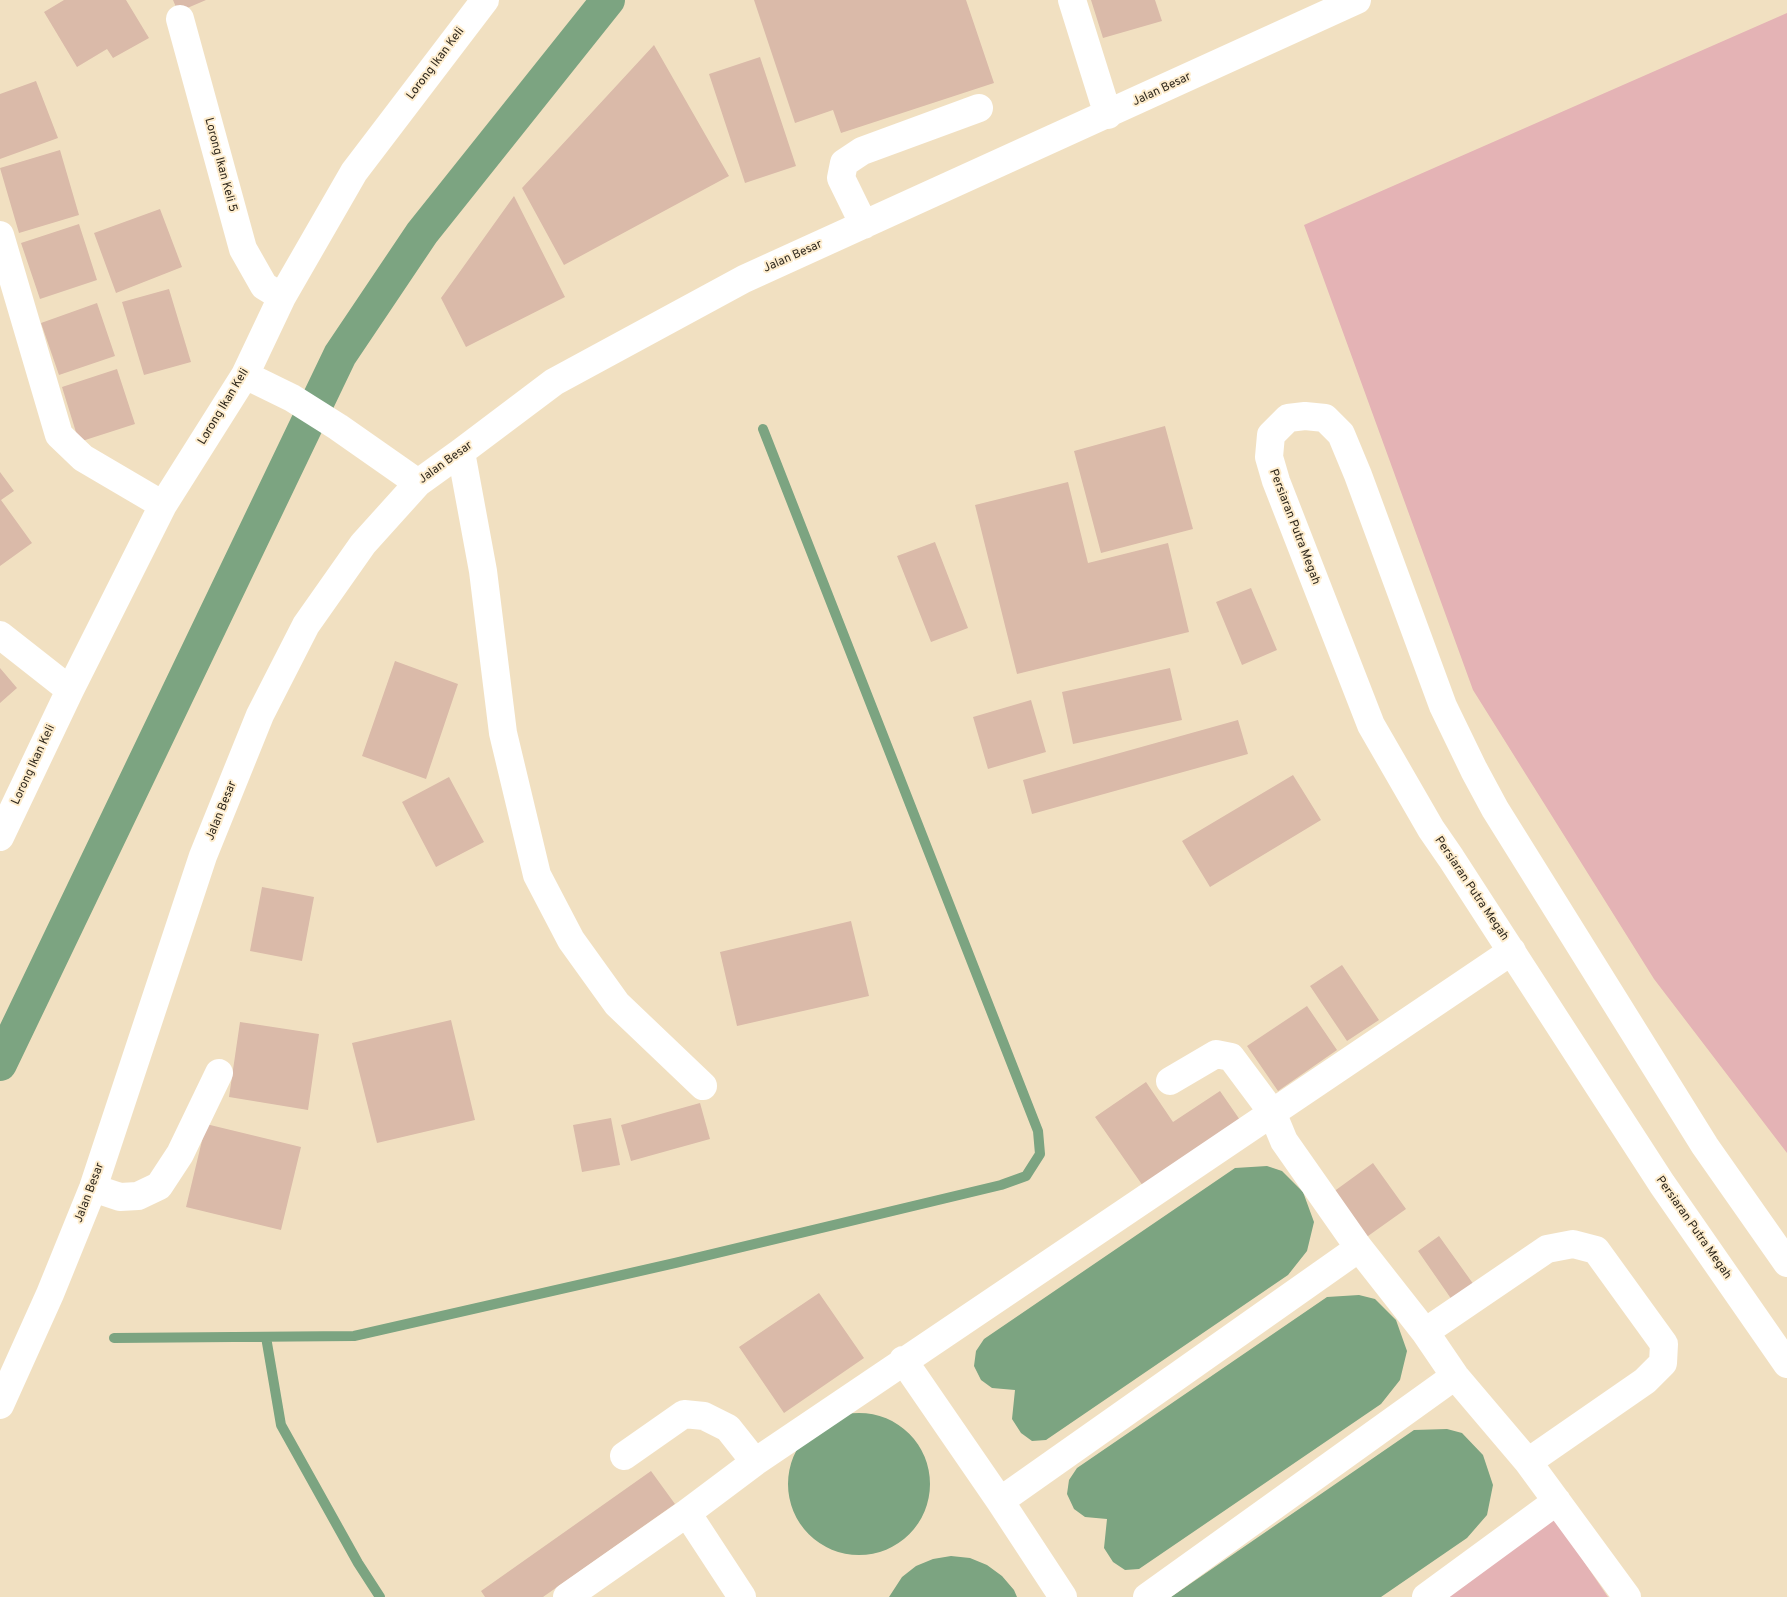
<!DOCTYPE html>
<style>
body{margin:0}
canvas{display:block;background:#f1e0c1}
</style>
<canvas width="1787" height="1597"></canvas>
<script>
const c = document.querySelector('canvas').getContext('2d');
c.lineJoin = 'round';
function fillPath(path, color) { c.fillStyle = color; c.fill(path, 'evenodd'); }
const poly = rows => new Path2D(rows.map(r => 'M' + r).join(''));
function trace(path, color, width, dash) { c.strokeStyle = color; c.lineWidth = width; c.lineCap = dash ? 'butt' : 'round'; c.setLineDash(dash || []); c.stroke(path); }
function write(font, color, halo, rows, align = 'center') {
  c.font = font + ' Overpass,sans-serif'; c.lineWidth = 4; c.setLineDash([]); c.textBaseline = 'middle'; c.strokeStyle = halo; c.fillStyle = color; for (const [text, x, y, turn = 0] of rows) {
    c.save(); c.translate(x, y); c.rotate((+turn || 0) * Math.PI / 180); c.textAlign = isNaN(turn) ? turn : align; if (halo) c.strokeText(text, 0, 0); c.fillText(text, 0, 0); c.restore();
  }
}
fillPath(poly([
 [1787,13,1787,1153,1654,979,1473,690,1304,225],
 [1555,1519,1608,1597,1447,1597]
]), '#e4b3b5');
fillPath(poly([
 [1267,1166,1282,1171,1303,1192,1314,1222,1307,1251,1288,1275,1046,1440,1032,1441,1021,1433,1012,1419,1015,1390,992,1388,981,1380,974,1366,976,1351,984,1339,1235,1168],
 [1359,1295,1375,1299,1396,1320,1407,1351,1400,1380,1381,1404,1139,1569,1125,1570,1113,1562,1104,1548,1107,1519,1085,1517,1074,1509,1067,1494,1069,1480,1077,1468,1327,1297],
 '788 1484a71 71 0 1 1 142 0a71 71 0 1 1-142 0Z',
 [1447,1429,1462,1433,1483,1455,1493,1485,1487,1515,1467,1538,1381,1597,1171,1597,1414,1430],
 [951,1556,970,1558,987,1565,1002,1576,1014,1590,1017,1597,889,1597,902,1577,916,1566,933,1559]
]), '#7ca481');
trace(poly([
 [266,1337,281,1425,358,1563,380,1597],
 [114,1338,354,1336,675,1263,1001,1185,1026,1176,1040,1154,1038,1131,763,429]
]), '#7ca481', 10);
trace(poly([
 [0,1064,340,355,422,233,608,0]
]), '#7ca481', 34);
fillPath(poly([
 [64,0,126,0,149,38,113,58,107,49,77,67,44,12],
 [173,0,206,0,178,12],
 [754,0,966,0,994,83,841,133,833,110,795,123],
 [1091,0,1155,0,1162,21,1103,38],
 [654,45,729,176,564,265,522,188],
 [760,57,796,166,745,183,709,74],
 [36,81,58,138,0,159,0,94],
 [60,150,79,215,19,233,0,168],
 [514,196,565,297,466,347,441,298],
 [160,209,182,267,116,293,94,233],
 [79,224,97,280,40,299,21,243],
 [169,289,191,362,144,375,122,302],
 [97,303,115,356,59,375,41,323],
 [117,369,135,424,79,442,62,387],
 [1165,426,1193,529,1101,553,1074,451],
 [0,472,14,491,1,500,32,543,0,566],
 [1068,482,1088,563,1168,543,1189,632,1017,674,975,505],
 [935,542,968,628,931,642,897,556],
 [1251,588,1277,650,1242,665,1216,602],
 [395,661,458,684,426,779,362,756],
 [0,668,17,688,0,703],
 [1170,668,1182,720,1073,744,1062,692],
 [1031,700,1046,752,988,769,973,717],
 [1238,720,1248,754,1032,814,1023,780],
 [1293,775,1321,820,1210,887,1182,841],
 [449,777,484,842,436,867,402,802],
 [262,887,314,897,302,961,250,951],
 [851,921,869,996,737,1026,720,952],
 [1342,965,1379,1020,1347,1041,1310,986],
 [1307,1006,1337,1050,1278,1091,1247,1046],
 [451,1020,475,1120,377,1143,352,1043],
 [240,1022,319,1034,308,1110,229,1097],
 [1146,1082,1173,1122,1220,1091,1240,1120,1143,1186,1095,1117],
 [700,1103,710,1139,631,1161,621,1125],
 [611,1118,620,1165,582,1172,573,1125],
 [206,1124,301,1147,281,1230,186,1207],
 [1373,1163,1406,1209,1361,1241,1329,1195],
 [1439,1236,1474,1285,1452,1300,1418,1251],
 [819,1293,864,1358,784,1413,739,1347],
 [651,1471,675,1504,543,1597,485,1597,481,1591]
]), '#dabaa9');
trace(poly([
 [1072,0,1108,115],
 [180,19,243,249,264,286,282,297],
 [864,225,841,178,844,163,862,151,979,108],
 [0,235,59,435,83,458,163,505],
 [245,375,292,398,338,427,418,483],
 [461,452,483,571,503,733,537,875,571,940,617,1004,703,1086],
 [0,635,70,690],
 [0,837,70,690,163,505,245,375,282,297,354,172,485,0],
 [1170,1081,1216,1054,1231,1057,1272,1112,1284,1141,1359,1248,1425,1332,1455,1376,1528,1462,1627,1597],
 [93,1188,120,1197,138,1196,159,1186,180,1154,219,1073],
 [1787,1263,1705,1146,1495,809,1474,770,1443,706,1358,475,1341,434,1325,418,1305,416,1288,418,1271,435,1269,457,1276,481,1371,725,1431,829,1451,858,1662,1184,1787,1364],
 [1425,1332,1547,1249,1573,1244,1596,1250,1664,1344,1663,1363,1645,1381,1528,1462],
 [903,1360,1000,1501,1063,1597],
 [0,1405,50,1294,93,1188,203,856,260,715,306,625,363,544,418,483,461,452,554,382,744,279,1357,0],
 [624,1456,684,1414,704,1416,728,1428,755,1462],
 [1000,1501,1359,1248],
 [687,1513,742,1597],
 [567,1597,687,1513,755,1462,1512,951],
 [1147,1597,1455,1376],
 [1426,1597,1557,1501]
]), '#fff', 28);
write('12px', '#2f281d', '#feedce', [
 ["Lorong Ikan Keli",436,64,-53],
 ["Jalan Besar",1162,90,-25],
 ["Lorong Ikan Keli 5",220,165,75],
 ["Jalan Besar",793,257,-24],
 ["Lorong Ikan Keli",224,407,-59],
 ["Jalan Besar",446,463,-36],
 ["Persiaran Putra Megah",1294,527,69],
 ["Lorong Ikan Keli",34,765,-65],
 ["Jalan Besar",222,811,-68],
 ["Persiaran Putra Megah",1471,889,56],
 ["Jalan Besar",90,1193,-69],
 ["Persiaran Putra Megah",1693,1228,55]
]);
</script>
